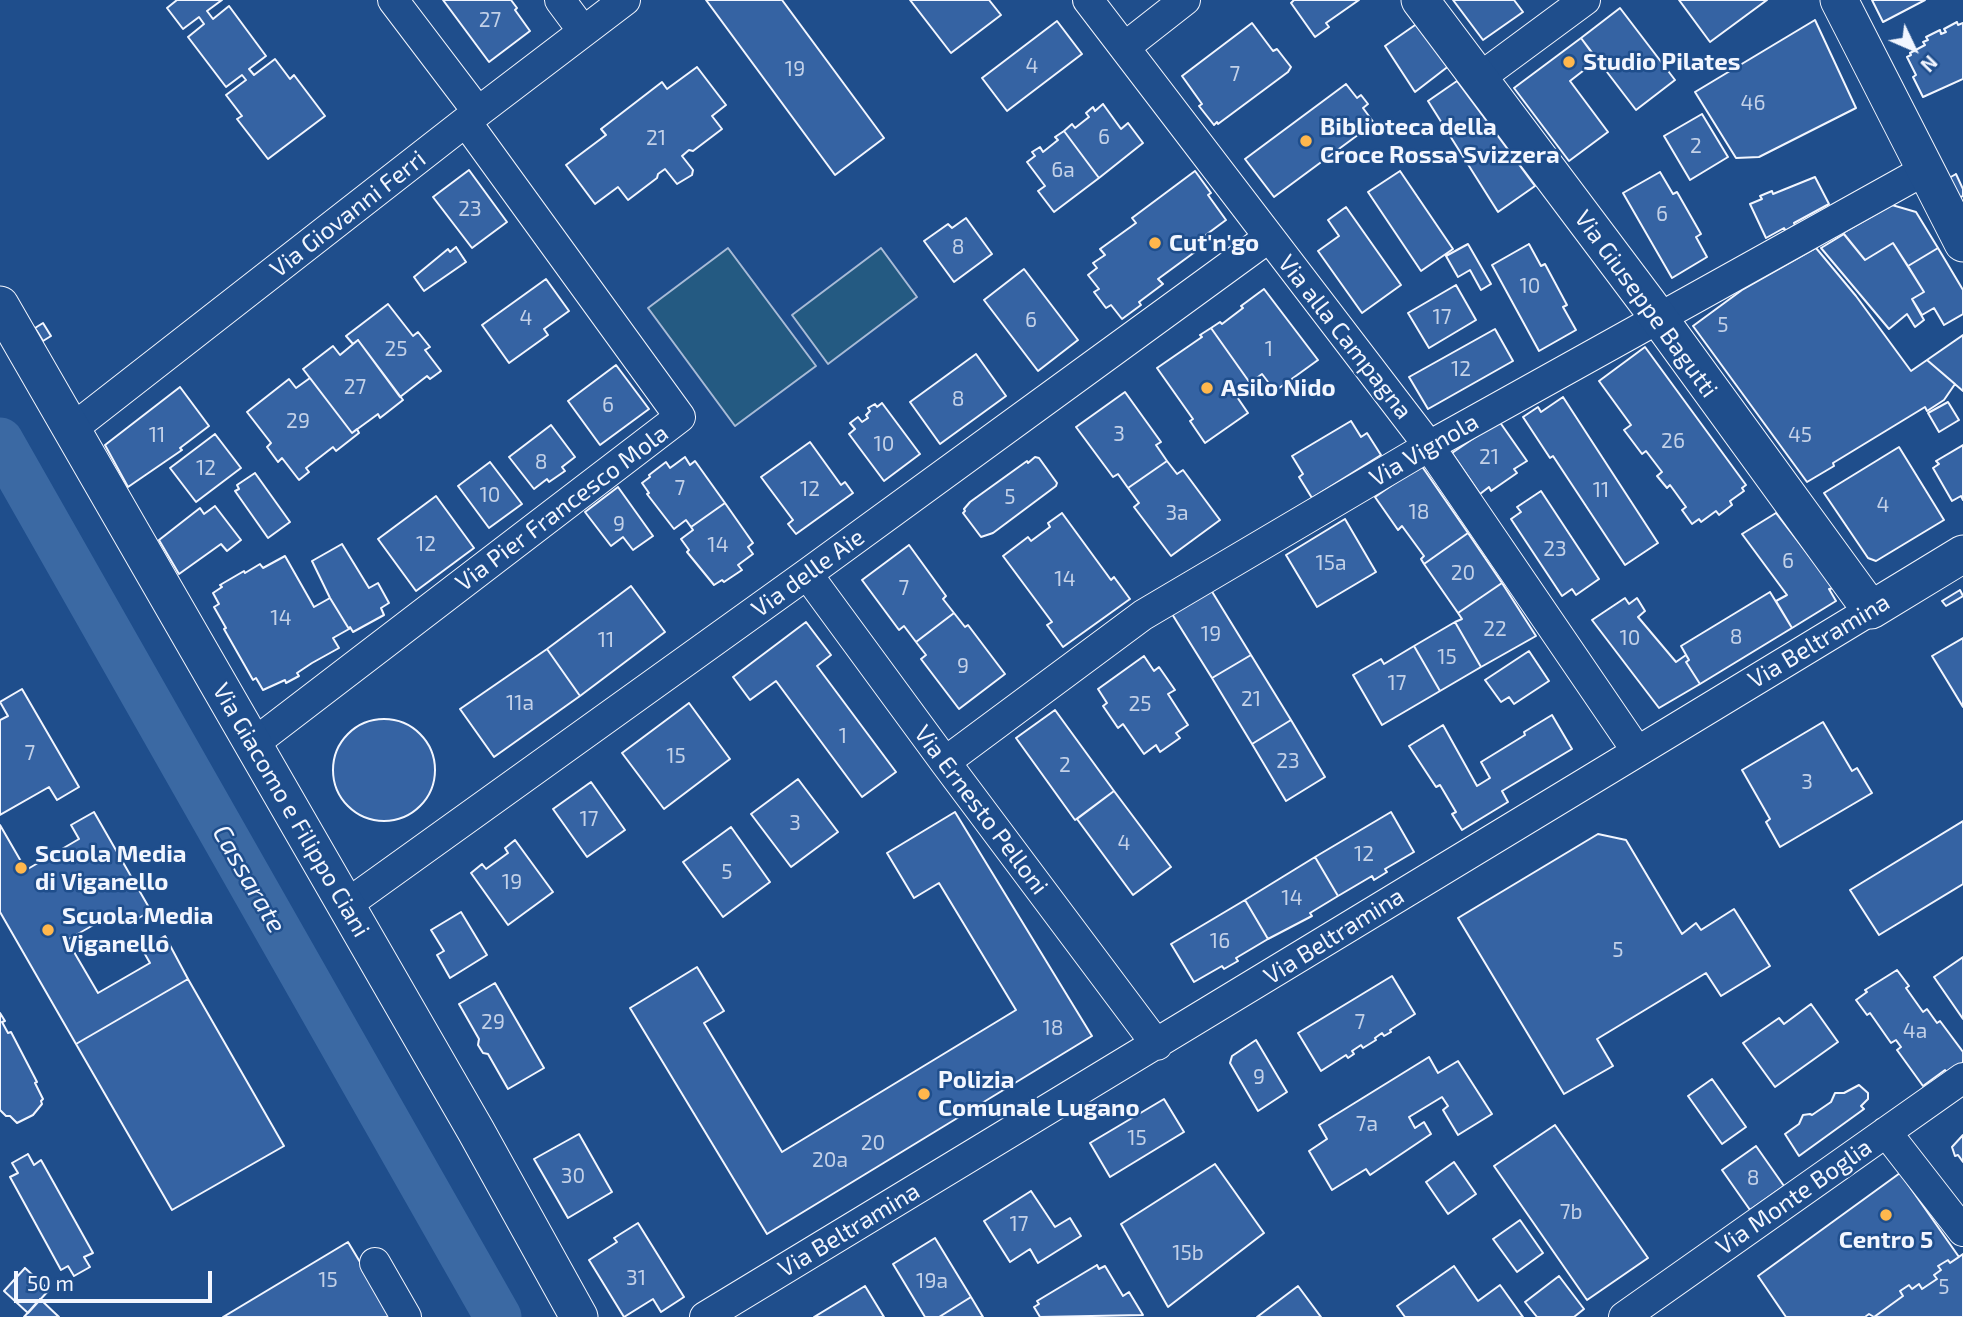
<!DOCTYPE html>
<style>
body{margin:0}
#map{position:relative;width:1963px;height:1317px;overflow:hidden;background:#1f4e8c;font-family:"Exo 2",sans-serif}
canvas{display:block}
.north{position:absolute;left:1879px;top:14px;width:70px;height:70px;-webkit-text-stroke:5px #1f4e8c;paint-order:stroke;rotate:134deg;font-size:19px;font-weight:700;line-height:28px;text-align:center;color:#f2f6ff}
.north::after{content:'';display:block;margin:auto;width:24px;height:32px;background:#f2f6ff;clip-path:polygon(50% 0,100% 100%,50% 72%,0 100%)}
.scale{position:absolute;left:14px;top:1271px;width:198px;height:32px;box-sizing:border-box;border:4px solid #f2f6ff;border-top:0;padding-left:9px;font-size:21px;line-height:24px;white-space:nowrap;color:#f2f6ff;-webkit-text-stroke:5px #1f4e8c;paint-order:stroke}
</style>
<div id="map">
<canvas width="1963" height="1317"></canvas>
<div class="north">N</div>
<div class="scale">50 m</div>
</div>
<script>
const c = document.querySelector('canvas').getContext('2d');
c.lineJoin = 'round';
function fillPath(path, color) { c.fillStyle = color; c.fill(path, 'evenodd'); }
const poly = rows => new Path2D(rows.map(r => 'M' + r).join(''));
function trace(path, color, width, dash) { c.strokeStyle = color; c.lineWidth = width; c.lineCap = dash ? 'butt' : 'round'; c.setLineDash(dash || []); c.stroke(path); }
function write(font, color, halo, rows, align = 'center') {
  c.font = font + ' "Exo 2",sans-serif'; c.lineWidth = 5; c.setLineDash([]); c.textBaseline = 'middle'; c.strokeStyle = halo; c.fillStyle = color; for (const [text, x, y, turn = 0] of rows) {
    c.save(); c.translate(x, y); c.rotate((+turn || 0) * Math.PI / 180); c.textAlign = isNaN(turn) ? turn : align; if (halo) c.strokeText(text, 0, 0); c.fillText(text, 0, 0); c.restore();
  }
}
const green = poly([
 [728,248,816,366,735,426,648,308,728,248],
 [881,248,917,297,828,364,792,315,881,248]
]);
fillPath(green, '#245a82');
trace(green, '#a8bbd7', 2);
trace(poly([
 [0,441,498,1317]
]), '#3b69a3', 47);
const building = poly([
 [177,0,222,0,207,11,213,19,229,6,266,56,249,69,254,75,275,59,290,79,294,75,325,116,268,159,237,119,242,116,226,95,246,80,242,75,226,87,188,37,204,24,199,17,183,29,167,8,177,0],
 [443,0,511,0,517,8,515,10,530,31,489,62,443,0],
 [706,0,782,0,884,138,835,175,706,0],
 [910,0,989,0,1001,15,951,53,910,0],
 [1294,0,1359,0,1326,23,1329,27,1315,37,1291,3,1294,0],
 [1453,0,1514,0,1523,12,1483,40,1453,0],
 [1679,0,1767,0,1710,42,1679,0],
 [1872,0,1925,0,1883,22,1872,0],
 [1620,8,1675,80,1636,110,1581,38,1620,8],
 [1815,20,1856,108,1759,157,1736,158,1695,92,1815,20],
 [1057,21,1082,54,1007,111,982,78,1057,21],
 [1957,22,1958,25,1963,23,1963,79,1923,97,1913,77,1916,75,1907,57,1911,55,1910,53,1925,45,1923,42,1928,40,1926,37,1940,30,1941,34,1946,32,1944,29,1957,22],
 [1252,23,1273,51,1277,49,1291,67,1288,72,1218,124,1217,122,1214,125,1199,106,1202,104,1182,76,1252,23],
 [1418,23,1450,65,1415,92,1385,46,1418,23],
 [1581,38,1597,60,1570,81,1608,132,1569,161,1514,88,1581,38],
 [697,67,726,105,712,116,722,129,693,151,689,150,682,156,693,170,692,175,677,184,665,169,658,174,657,178,628,200,618,187,595,204,566,165,606,135,601,129,662,82,667,89,697,67],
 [1457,81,1535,186,1498,212,1428,101,1457,81],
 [1346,84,1357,98,1361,95,1368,104,1363,108,1374,123,1274,197,1245,159,1346,84],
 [1103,104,1121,129,1128,123,1143,143,1099,178,1064,131,1072,124,1075,128,1089,117,1086,113,1093,107,1095,111,1103,104],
 [1702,114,1728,157,1690,180,1664,136,1702,114],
 [1064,131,1099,178,1054,212,1038,191,1045,186,1027,162,1035,156,1032,152,1040,147,1043,152,1058,140,1055,137,1064,131],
 [469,170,507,222,472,248,433,197,469,170],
 [1195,171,1211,193,1208,195,1226,220,1199,240,1203,246,1158,279,1163,284,1139,302,1141,305,1122,319,1111,305,1106,308,1094,292,1099,289,1088,275,1097,268,1093,263,1105,255,1100,249,1136,223,1132,218,1195,171],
 [1400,171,1453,249,1421,271,1368,192,1400,171],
 [1660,172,1673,194,1677,192,1701,234,1696,237,1707,257,1672,278,1623,193,1660,172],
 [1956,174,1963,189,1963,196,1959,198,1949,178,1956,174],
 [1815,177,1829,204,1794,223,1795,225,1786,231,1784,228,1766,238,1750,204,1762,199,1760,196,1772,191,1773,194,1815,177],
 [1892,205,1916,212,1938,248,1908,266,1893,243,1865,260,1843,233,1892,205],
 [1346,207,1401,285,1362,313,1318,251,1339,236,1328,220,1346,207],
 [966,218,992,254,954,282,924,241,948,224,952,228,966,218],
 [1844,234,1865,260,1893,243,1924,292,1912,299,1924,320,1915,327,1907,314,1889,329,1821,248,1844,234],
 [1468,244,1491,284,1481,290,1470,270,1458,277,1446,256,1468,244],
 [1529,244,1541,266,1545,264,1567,305,1563,307,1576,330,1539,351,1492,265,1529,244],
 [456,247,466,262,424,291,414,277,448,249,450,252,456,247],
 [1816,248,1856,296,1911,371,1927,360,1955,384,1944,400,1927,411,1925,407,1833,463,1834,466,1807,482,1693,326,1742,290,1816,248],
 [1938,248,1963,290,1963,314,1944,325,1934,308,1922,315,1912,299,1924,292,1908,266,1938,248],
 [1024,269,1078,340,1038,371,984,300,1024,269],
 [546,279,569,311,544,329,548,335,509,363,482,325,546,279],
 [1456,285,1476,320,1429,348,1408,313,1456,285],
 [1264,289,1318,360,1275,391,1262,374,1250,383,1211,328,1220,322,1222,324,1243,308,1241,306,1264,289],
 [388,304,413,336,418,332,430,347,425,350,441,371,430,379,427,376,400,397,358,340,353,344,346,336,388,304],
 [43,323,51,336,43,341,35,328,43,323],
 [1211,328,1250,383,1235,394,1248,413,1205,443,1190,421,1193,419,1157,368,1202,337,1200,335,1211,328],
 [1495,329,1513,361,1428,409,1409,377,1495,329],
 [1963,335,1963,391,1927,360,1963,335],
 [358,340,403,400,380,418,378,414,352,433,303,369,333,346,340,355,358,340],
 [1645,347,1746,485,1742,488,1744,491,1730,501,1732,505,1719,515,1716,511,1701,522,1699,519,1692,524,1682,510,1686,507,1670,485,1667,488,1657,476,1662,472,1646,451,1642,454,1624,430,1631,425,1599,381,1645,347],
 [976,354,1006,396,940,444,910,402,976,354],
 [616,365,649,409,600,445,568,401,616,365],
 [310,378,352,433,357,429,359,433,336,451,333,447,306,468,309,472,299,480,282,458,278,462,267,447,271,443,247,412,289,379,296,388,310,378],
 [180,387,209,426,180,448,182,450,128,487,105,445,180,387],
 [1125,392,1161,442,1156,445,1167,461,1128,488,1118,474,1113,477,1076,427,1125,392],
 [1563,397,1658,543,1625,565,1553,456,1550,458,1523,417,1538,407,1541,412,1563,397],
 [1948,402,1959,420,1939,432,1928,413,1948,402],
 [882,403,920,454,884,481,849,434,855,429,850,423,858,417,862,422,868,418,866,415,870,411,868,408,875,404,877,407,882,403],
 [1351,421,1361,437,1367,433,1381,455,1312,498,1299,477,1303,474,1292,456,1351,421],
 [1499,421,1527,461,1514,469,1517,473,1491,491,1489,487,1480,494,1452,453,1499,421],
 [551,425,575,457,562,467,565,471,549,482,547,479,534,489,509,457,551,425],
 [215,434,241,468,196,502,170,468,215,434],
 [810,442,841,485,845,482,853,493,796,534,788,524,793,520,761,477,810,442],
 [1963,445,1963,500,1961,496,1952,501,1933,468,1939,464,1936,461,1963,445],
 [1899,447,1944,520,1876,561,1868,558,1824,493,1899,447],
 [685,457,690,465,695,461,725,503,691,527,686,520,674,529,647,494,649,493,642,483,650,477,649,475,666,462,670,468,685,457],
 [1035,457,1039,458,1057,483,1056,486,993,533,981,537,963,513,965,511,964,509,970,502,1027,461,1028,463,1035,457],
 [1167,461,1177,474,1183,470,1220,520,1171,556,1134,507,1139,503,1128,488,1167,461],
 [490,462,522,504,489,528,458,486,490,462],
 [1421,465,1468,533,1424,564,1421,559,1424,556,1402,526,1398,530,1375,497,1421,465],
 [255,473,290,522,268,538,235,491,239,489,237,485,255,473],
 [618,487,653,536,633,550,623,537,611,546,585,512,618,487],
 [1541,491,1599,579,1576,595,1572,589,1562,596,1511,519,1521,512,1517,507,1541,491],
 [436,496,474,548,416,591,378,539,436,496],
 [725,503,753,543,748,547,753,554,738,565,742,570,724,582,722,580,714,585,687,552,689,550,681,539,693,530,691,527,725,503],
 [215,506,241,540,227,551,221,544,179,574,159,540,200,508,204,514,215,506],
 [1062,513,1111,580,1114,577,1130,599,1063,647,1047,625,1052,622,1003,556,1028,537,1031,541,1050,527,1048,523,1062,513],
 [1776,513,1834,588,1829,589,1836,601,1792,628,1776,601,1787,595,1742,534,1776,513],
 [1345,519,1376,572,1317,607,1286,555,1345,519],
 [1468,533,1502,583,1458,613,1424,564,1468,533],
 [342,544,369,588,378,583,389,603,381,608,384,615,353,632,350,627,349,629,330,598,312,561,342,544],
 [909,545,946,596,943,599,954,613,916,642,904,626,899,630,862,580,909,545],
 [285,556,314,607,330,598,349,629,333,638,339,648,312,663,297,673,299,676,286,683,285,680,263,690,256,678,253,680,224,629,226,628,214,607,219,604,213,593,222,587,220,585,244,571,245,573,260,564,263,568,285,556],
 [1502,583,1536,636,1481,667,1455,622,1462,619,1458,613,1502,583],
 [631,586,665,632,580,696,547,649,631,586],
 [1211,590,1251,655,1212,678,1172,614,1211,590],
 [1960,590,1963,596,1946,606,1942,601,1960,590],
 [1770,592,1792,628,1700,684,1686,662,1689,660,1681,646,1770,592],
 [1625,598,1629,604,1637,598,1645,611,1638,617,1676,662,1686,655,1689,660,1686,662,1700,684,1659,708,1592,620,1625,598],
 [954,613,965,627,968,625,1005,674,959,709,921,659,926,655,916,642,954,613],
 [806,622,831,655,817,666,896,772,862,797,776,681,750,700,733,677,806,622],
 [1455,622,1481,667,1440,691,1414,646,1455,622],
 [1963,638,1963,707,1932,656,1963,638],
 [1414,646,1440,691,1382,725,1353,675,1381,659,1384,664,1414,646],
 [547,649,580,696,494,757,460,709,547,649],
 [1529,651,1549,681,1514,704,1509,697,1501,702,1485,680,1529,651],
 [1251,655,1291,720,1252,744,1212,678,1251,655],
 [1144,656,1154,671,1159,667,1175,690,1168,694,1188,725,1176,733,1180,738,1160,752,1156,745,1144,754,1123,724,1118,728,1103,706,1107,703,1098,689,1144,656],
 [22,689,79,787,57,800,49,787,0,815,0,720,8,716,0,702,22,689],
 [689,703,730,759,664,809,622,753,689,703],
 [1055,710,1114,791,1075,820,1016,738,1055,710],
 [1552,715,1572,749,1502,791,1508,802,1462,830,1452,814,1456,812,1440,785,1436,787,1409,746,1443,725,1477,786,1490,778,1481,762,1525,735,1524,732,1552,715],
 '333 770a51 51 0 1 1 102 0a51 51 0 1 1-102 0Z',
 [1291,720,1325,777,1286,801,1252,744,1291,720],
 [1823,722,1852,771,1857,768,1872,793,1780,847,1766,822,1770,819,1742,770,1823,722],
 [798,779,838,832,791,867,751,814,798,779],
 [591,782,625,830,587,857,553,809,591,782],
 [1114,791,1171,867,1133,895,1077,819,1114,791],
 [94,812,151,911,128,924,120,910,67,940,98,993,150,963,142,949,165,936,188,979,76,1044,0,912,0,825,26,870,79,839,71,825,94,812],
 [955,812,1092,1036,767,1234,630,1008,697,967,724,1011,704,1023,782,1152,1016,1010,939,883,914,898,887,853,955,812],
 [1391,812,1414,852,1385,869,1387,872,1374,880,1372,876,1338,896,1315,857,1391,812],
 [1963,821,1963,884,1879,935,1850,890,1963,821],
 [731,827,770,882,723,917,683,862,731,827],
 [1598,834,1626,840,1682,934,1696,923,1701,930,1734,909,1770,966,1721,996,1706,973,1597,1039,1613,1066,1564,1094,1458,918,1598,834],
 [515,840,553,892,508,925,471,873,482,864,486,869,508,853,505,848,515,840],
 [1315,857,1338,896,1310,913,1312,916,1268,939,1245,900,1315,857],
 [1245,900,1268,939,1236,958,1238,961,1224,969,1222,966,1194,982,1171,944,1245,900],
 [461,912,487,955,450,978,437,955,444,951,431,930,461,912],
 [1963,957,1963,1019,1934,977,1963,957],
 [1897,970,1909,986,1906,988,1923,1012,1927,1009,1937,1023,1940,1021,1963,1052,1963,1064,1948,1075,1945,1070,1923,1086,1897,1050,1901,1047,1896,1040,1891,1043,1870,1013,1867,1015,1856,1000,1867,992,1865,990,1897,970],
 [1392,976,1415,1014,1390,1030,1391,1032,1384,1036,1382,1033,1375,1038,1376,1040,1363,1048,1361,1045,1352,1051,1354,1054,1348,1058,1346,1055,1321,1071,1298,1033,1392,976],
 [188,979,284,1146,172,1210,76,1044,188,979],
 [495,983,544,1068,508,1089,488,1054,483,1053,478,1045,479,1039,459,1004,495,983],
 [1811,1004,1838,1042,1775,1087,1743,1043,1779,1018,1784,1024,1811,1004],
 [0,1013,5,1021,2,1022,8,1033,11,1032,37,1082,35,1083,43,1099,41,1101,42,1104,33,1115,17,1123,10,1116,6,1116,0,1110,0,1013],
 [1256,1040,1287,1092,1258,1111,1230,1063,1232,1056,1256,1040],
 [1429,1057,1438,1073,1458,1061,1492,1114,1458,1135,1443,1110,1448,1106,1442,1097,1409,1117,1415,1128,1424,1122,1431,1134,1370,1175,1366,1169,1332,1190,1309,1151,1327,1139,1319,1125,1429,1057],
 [1712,1079,1746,1127,1722,1144,1688,1096,1712,1079],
 [1859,1085,1868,1093,1868,1099,1861,1106,1864,1109,1799,1156,1785,1134,1799,1124,1803,1115,1810,1114,1812,1115,1831,1102,1835,1093,1844,1093,1859,1085],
 [1164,1099,1184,1132,1110,1177,1090,1143,1164,1099],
 [1555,1125,1648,1258,1587,1300,1494,1166,1555,1125],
 [579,1134,612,1192,568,1218,534,1159,579,1134],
 [1963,1135,1963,1162,1958,1155,1955,1156,1952,1147,1963,1135],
 [1756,1146,1784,1186,1750,1210,1722,1170,1756,1146],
 [28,1154,34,1165,41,1160,93,1253,84,1257,90,1267,74,1276,68,1266,61,1270,10,1177,18,1173,12,1163,28,1154],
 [1454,1162,1476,1194,1448,1214,1426,1182,1454,1162],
 [1215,1164,1264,1233,1168,1307,1121,1224,1215,1164],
 [1900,1173,1959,1257,1950,1263,1948,1260,1938,1266,1941,1270,1934,1275,1937,1279,1922,1289,1919,1284,1912,1289,1909,1285,1900,1291,1903,1296,1874,1317,1869,1314,1865,1317,1786,1317,1758,1276,1900,1173],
 [1031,1191,1055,1227,1070,1218,1081,1236,1038,1263,1030,1249,1010,1262,984,1221,1031,1191],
 [1520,1220,1543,1253,1517,1272,1493,1239,1520,1220],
 [638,1223,684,1297,661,1312,653,1299,624,1317,589,1260,617,1242,614,1238,638,1223],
 [935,1238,971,1297,939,1317,925,1317,893,1264,935,1238],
 [348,1242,393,1317,223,1317,348,1242],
 [1963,1254,1963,1317,1874,1317,1903,1296,1900,1291,1909,1285,1912,1289,1919,1284,1922,1289,1937,1279,1934,1275,1941,1270,1938,1266,1948,1260,1950,1263,1963,1254],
 [1097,1265,1099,1269,1105,1266,1123,1296,1129,1292,1143,1315,1040,1317,1034,1307,1039,1304,1037,1301,1097,1265],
 [1454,1266,1478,1301,1500,1285,1523,1317,1405,1317,1397,1306,1454,1266],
 [25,1268,49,1290,28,1313,4,1291,25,1268],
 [1559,1276,1584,1309,1574,1317,1537,1317,1525,1302,1559,1276],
 [865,1286,884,1317,814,1317,865,1286],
 [1298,1286,1321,1317,1257,1317,1298,1286],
 [971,1297,983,1317,939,1317,971,1297],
 [40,1299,59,1317,24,1317,40,1299]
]);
fillPath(building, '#3563a3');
trace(building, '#f2f6ff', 2);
const minor = poly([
 [393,0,478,112],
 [560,0,583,31],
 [1088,0,1429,446,1637,751],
 [1125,47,1185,0],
 [1478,79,1585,0],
 [72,429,478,112,625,0],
 [807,574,945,762,1157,1045],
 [253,744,680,417,466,122],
 [945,762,1143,615,1429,446,1925,170],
 [346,905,807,574,1268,238],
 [1886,1132,1963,1231],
 [375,1263,406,1317],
 [705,1317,1871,610],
 [1624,1317,1963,1078]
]);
const major = poly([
 [1420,0,1647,302,1871,610,1963,554],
 [1839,0,1963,243],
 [0,305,476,1131,579,1317]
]);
trace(minor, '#f2f6ff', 32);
trace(major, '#f2f6ff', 39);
trace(minor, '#1f4e8c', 30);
trace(major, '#1f4e8c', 37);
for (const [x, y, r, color] of [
 [1569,62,7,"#ffb74d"],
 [1306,141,7,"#ffb74d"],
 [1155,243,7,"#ffb74d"],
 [1207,388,7,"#ffb74d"],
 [21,868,7,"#ffb74d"],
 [48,930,7,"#ffb74d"],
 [924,1094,7,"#ffb74d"],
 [1886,1215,7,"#ffb74d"]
]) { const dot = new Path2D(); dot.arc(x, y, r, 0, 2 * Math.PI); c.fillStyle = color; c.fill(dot); trace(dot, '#1f4e8c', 2.5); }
write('21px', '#c3d1e8', null, [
 ["27",490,20],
 ["4",1032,66],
 ["19",795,69],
 ["7",1235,74],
 ["46",1753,103],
 ["6",1104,137],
 ["21",656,138],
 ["2",1696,146],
 ["6a",1063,170],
 ["23",470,209],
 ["6",1662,214],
 ["8",958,247],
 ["10",1530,286],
 ["17",1442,317],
 ["4",526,318],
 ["6",1031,320],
 ["5",1723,325],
 ["25",396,349],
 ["1",1269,349],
 ["12",1461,369],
 ["27",355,387],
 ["8",958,399],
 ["6",608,405],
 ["29",298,421],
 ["3",1119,434],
 ["11",157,435],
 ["45",1800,435],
 ["26",1673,441],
 ["10",884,444],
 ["21",1489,457],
 ["8",541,462],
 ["12",206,468],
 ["7",680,488],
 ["12",810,489],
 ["11",1601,490],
 ["10",490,495],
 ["5",1010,497],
 ["4",1883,505],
 ["18",1419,512],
 ["3a",1177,513],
 ["9",619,524],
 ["12",426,544],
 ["14",718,545],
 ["23",1555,549],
 ["6",1788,561],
 ["15a",1331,563],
 ["20",1463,573],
 ["14",1065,579],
 ["7",904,588],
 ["14",281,618],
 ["22",1495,629],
 ["19",1211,634],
 ["8",1736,637],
 ["10",1630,638],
 ["11",606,640],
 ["15",1447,657],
 ["9",963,666],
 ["17",1397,683],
 ["21",1251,699],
 ["11a",520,703],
 ["25",1140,704],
 ["1",843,736],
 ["7",30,753],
 ["15",676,756],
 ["23",1288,761],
 ["2",1065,765],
 ["3",1807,782],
 ["17",589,819],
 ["3",795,823],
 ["4",1124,843],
 ["12",1364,854],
 ["5",727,872],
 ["19",512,882],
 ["14",1292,898],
 ["16",1220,941],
 ["5",1618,950],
 ["29",493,1022],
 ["7",1360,1022],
 ["18",1053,1028],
 ["4a",1915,1031],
 ["9",1259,1077],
 ["7a",1367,1124],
 ["15",1137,1138],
 ["20",873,1143],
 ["20a",830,1160],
 ["30",573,1176],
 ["8",1753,1178],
 ["7b",1571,1212],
 ["17",1019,1224],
 ["15b",1188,1253],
 ["31",636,1278],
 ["15",328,1280],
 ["19a",932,1281],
 ["5",1944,1287]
]);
write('bold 24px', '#f2f6ff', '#1f4e8c', [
 ["Studio Pilates",1583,62],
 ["Biblioteca della",1320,127],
 ["Croce Rossa Svizzera",1320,155],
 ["Cut'n'go",1169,243],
 ["Asilo Nido",1221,388],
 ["Scuola Media",35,854],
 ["di Viganello",35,882],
 ["Scuola Media",62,916],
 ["Viganello",62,944],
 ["Polizia",938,1080],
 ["Comunale Lugano",938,1108],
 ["Centro 5",1886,1240,"center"]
], 'left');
write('24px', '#f2f6ff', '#1f4e8c', [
 ["Via Giovanni Ferri",348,214,-38],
 ["Via Giuseppe Bagutti",1646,304,54],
 ["Via alla Campagna",1345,337,52],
 ["Via Vignola",1424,450,-30],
 ["Via Pier Francesco Mola",562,508,-37],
 ["Via delle Aie",808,573,-36],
 ["Via Beltramina",1819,641,-31],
 ["Via Giacomo e Filippo Ciani",291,810,60],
 ["Via Ernesto Pelloni",981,810,53],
 ["Via Beltramina",1334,936,-32],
 ["Via Monte Boglia",1794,1197,-35],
 ["Via Beltramina",849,1230,-31]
]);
write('italic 26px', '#f2f6ff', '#1f4e8c', [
 ["Cassarate",249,879,60]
]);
</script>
